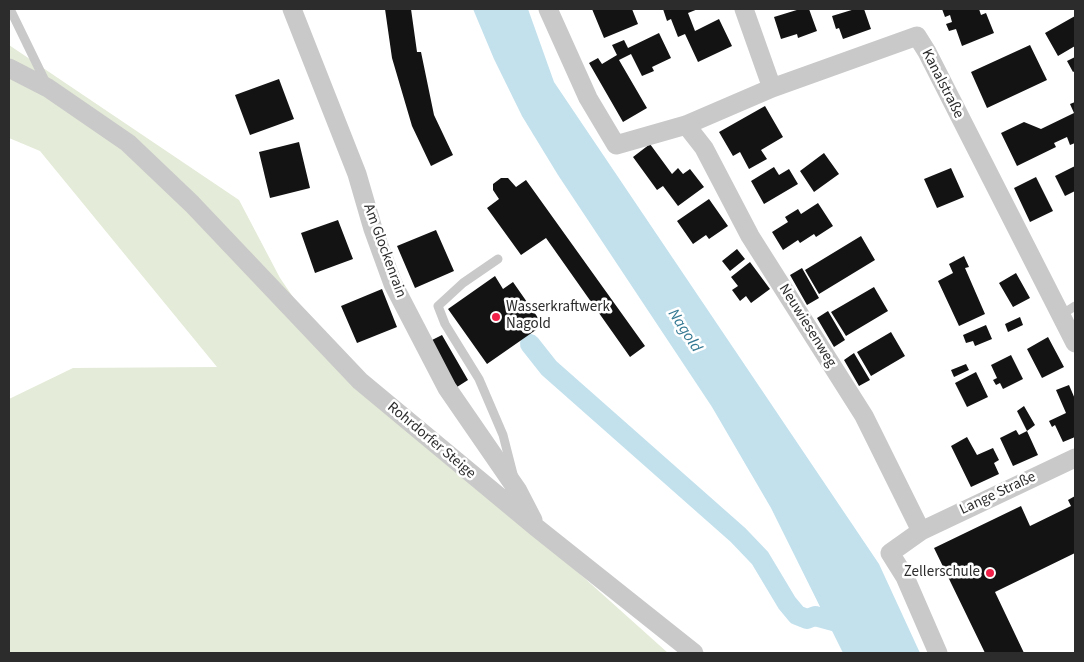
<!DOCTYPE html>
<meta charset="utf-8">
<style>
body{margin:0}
#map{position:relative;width:1084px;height:662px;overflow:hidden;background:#fff;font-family:"Source Sans 3",sans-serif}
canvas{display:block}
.frame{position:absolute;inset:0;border:10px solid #2c2c2c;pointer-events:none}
</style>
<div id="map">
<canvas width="1084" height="662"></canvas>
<div class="frame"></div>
</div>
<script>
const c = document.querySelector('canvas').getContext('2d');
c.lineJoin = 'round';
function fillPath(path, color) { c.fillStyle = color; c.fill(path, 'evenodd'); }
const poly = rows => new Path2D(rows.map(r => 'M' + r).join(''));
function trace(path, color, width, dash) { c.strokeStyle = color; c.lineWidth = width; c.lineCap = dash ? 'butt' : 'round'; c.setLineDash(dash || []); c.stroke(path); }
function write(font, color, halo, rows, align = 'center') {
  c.font = font + ' "Source Sans 3",sans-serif'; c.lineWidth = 5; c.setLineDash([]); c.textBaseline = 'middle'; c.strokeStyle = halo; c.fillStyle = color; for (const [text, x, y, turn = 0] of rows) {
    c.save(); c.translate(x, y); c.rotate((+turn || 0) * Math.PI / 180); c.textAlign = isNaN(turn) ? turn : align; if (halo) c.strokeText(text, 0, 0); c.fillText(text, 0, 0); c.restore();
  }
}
fillPath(poly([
 [9,45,239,200,280,278,341,367,494,497,668,653,9,653,9,399,73,368,217,367,40,151,9,138]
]), '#e4ebd8');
fillPath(poly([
 [473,9,528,9,554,82,879,564,920,653,843,653,771,508,712,407,558,175,522,116,494,59]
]), '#c2e1ed');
trace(poly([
 [530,344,549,368,738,535,760,558,787,603,797,615,807,619,815,616,852,626]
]), '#c2e1ed', 20);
fillPath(poly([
 [385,9,411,9,417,52,421,52,434,115,453,155,431,166,412,126,392,58],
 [592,9,632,9,638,24,604,38],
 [663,9,698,9,688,13,695,31,719,19,732,46,698,62,685,34,678,37,671,19,667,21],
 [800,9,809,9,817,31,798,38,797,34,781,39,774,17],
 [855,9,864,9,871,29,843,39,839,28,836,29,832,16],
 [942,9,979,9,981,15,986,13,994,33,962,46,956,29,949,31,946,24,952,22,950,15,945,17],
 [1075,16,1075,46,1058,56,1045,33],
 [659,33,671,58,652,67,654,71,642,76,631,54,619,60,647,108,623,122,589,63,598,58,602,64,617,55,612,45,624,40,628,48],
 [1030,45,1047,80,987,108,971,72],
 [1075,57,1075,71,1073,72,1067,61],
 [279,79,294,119,250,135,235,95],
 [1075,102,1075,143,1070,145,1067,137,1054,143,1056,147,1017,166,1001,133,1024,122,1041,129,1074,113,1070,104],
 [765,106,783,137,761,150,767,159,749,169,740,152,733,156,719,132],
 [299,142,310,188,270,198,259,152],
 [650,144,672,174,678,168,683,174,690,169,704,187,678,206,663,186,657,190,633,157],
 [824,153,839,174,814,192,800,171],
 [1075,166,1075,191,1065,196,1055,176],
 [774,167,779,175,789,169,798,184,764,204,751,181],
 [951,168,964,197,937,208,924,179],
 [1036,177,1053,211,1030,222,1014,188],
 [501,178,508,178,516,187,526,180,645,346,630,357,546,238,521,255,487,208,499,199,493,190,493,184],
 [709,199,728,226,709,239,706,235,693,244,677,221],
 [818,203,833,226,816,237,814,234,800,243,798,240,783,250,772,232,788,222,785,217,798,209,801,214],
 [338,220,353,259,315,273,301,233],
 [436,230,454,271,415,288,397,246],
 [861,236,875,260,819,294,805,270],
 [737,249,745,259,730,271,722,261],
 [964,256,969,267,965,268,985,314,959,326,938,281,953,273,949,264],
 [750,262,770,289,751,303,746,296,740,301,732,290,738,286,731,277],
 [802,268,819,298,807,305,790,275],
 [1016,273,1030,298,1013,307,999,283],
 [495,276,503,289,513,282,543,325,487,364,448,309],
 [874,287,888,311,846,336,831,312],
 [382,289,397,327,357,343,341,306],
 [828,311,845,340,834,347,817,318],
 [1020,317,1023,325,1008,332,1005,324],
 [986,325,992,339,975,346,973,341,966,343,963,335],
 [891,332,905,356,871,376,857,352],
 [442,335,468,380,457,387,430,341],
 [1048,337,1064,367,1042,378,1027,349],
 [854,353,870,380,859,386,844,360],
 [1011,355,1023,379,1003,389,1000,383,996,385,993,380,997,378,991,365],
 [966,364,969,370,954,377,951,370],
 [976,372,988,397,967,407,955,383],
 [1069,385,1075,399,1075,437,1063,442,1055,425,1052,427,1049,421,1066,413,1056,390],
 [1024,406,1035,425,1027,431,1017,411],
 [1016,430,1019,435,1027,431,1038,455,1013,466,1000,438],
 [967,437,977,455,993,448,999,460,994,463,999,474,971,487,951,446],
 [1075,496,1075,553,995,592,1024,653,985,653,934,548,1021,506,1030,526,1071,506,1068,500]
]), '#131313');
trace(poly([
 [10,9,46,83],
 [498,259,463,283,438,306,445,324,479,379,503,435,513,474],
 [1061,315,1075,306]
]), '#c9c9c9', 9);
trace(poly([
 [292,9,357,174,373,229,393,284,447,388,518,491,533,520],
 [548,9,588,98,616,145,686,125,772,88],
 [744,9,772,88,917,36,927,52,1075,343],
 [9,68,48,88,128,143,192,204,360,381,537,528,694,653],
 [686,125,704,148,750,236,864,416,921,531],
 [938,653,905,577,890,553,921,531,1075,458]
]), '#c9c9c9', 19);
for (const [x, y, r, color] of [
 [496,317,5,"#f12048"],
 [990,573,5,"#f12048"]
]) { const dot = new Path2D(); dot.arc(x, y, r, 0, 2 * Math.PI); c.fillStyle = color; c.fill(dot); trace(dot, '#fff', 2); }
write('15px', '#2c2c2c', '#fff', [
 ["Kanalstraße",942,84,63],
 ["Am Glockenrain",384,251,70],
 ["Neuwiesenweg",807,326,58],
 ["Rohrdorfer Steige",431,441,40],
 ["Lange Straße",998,494,-25]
]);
write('15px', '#2c2c2c', '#fff', [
 ["Wasserkraftwerk",506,308],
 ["Nagold",506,325],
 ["Zellerschule",980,573,"right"]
], 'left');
write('italic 16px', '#357993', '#fff', [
 ["Nagold",684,331,57]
]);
</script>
